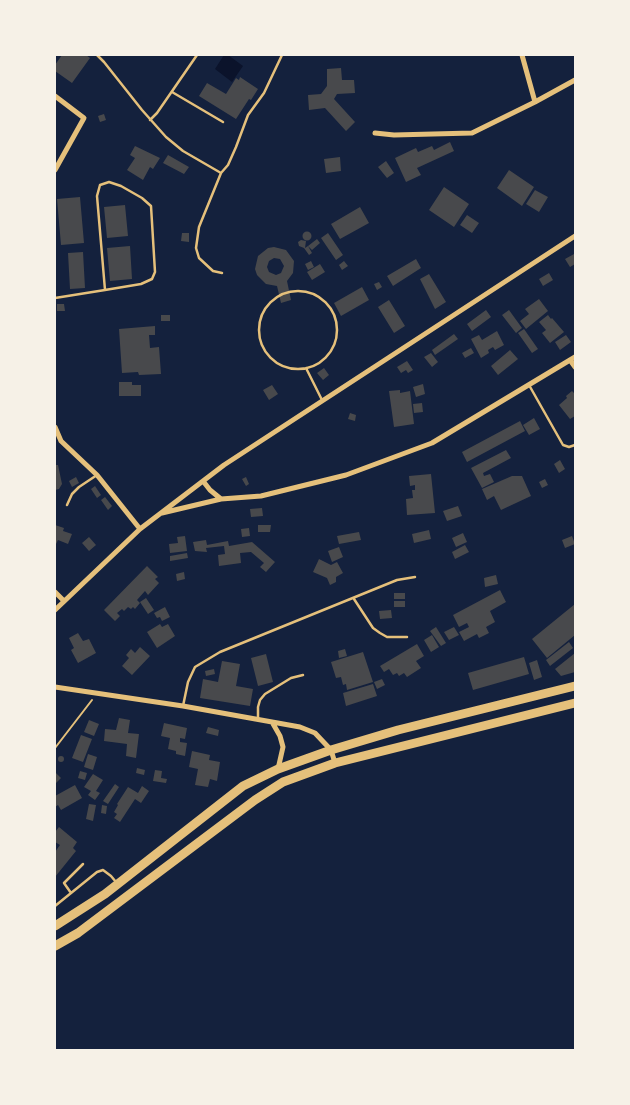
<!DOCTYPE html>
<style>
body{margin:0}
#map{position:relative;width:630px;height:1105px;overflow:hidden;background:#14213d;font-family:Mulish,sans-serif}
canvas{display:block}
.frame{position:absolute;inset:0;border:56px solid #f6f1e7;pointer-events:none}
</style>
<div id="map">
<canvas width="630" height="1105"></canvas>
<div class="frame"></div>
</div>
<script>
const c = document.querySelector('canvas').getContext('2d');
c.lineJoin = 'round';
function fillPath(path, color) { c.fillStyle = color; c.fill(path, 'evenodd'); }
const poly = rows => new Path2D(rows.map(r => 'M' + r).join(''));
function trace(path, color, width, dash) { c.strokeStyle = color; c.lineWidth = width; c.lineCap = dash ? 'butt' : 'round'; c.setLineDash(dash || []); c.stroke(path); }
fillPath(poly([
 [224,55,228,55,243,66,232,82,215,69]
]), '#0b132b');
fillPath(poly([
 [62,55,86,55,90,58,72,83,55,71,55,65],
 [341,68,342,80,354,80,355,93,337,94,334,99,355,122,346,131,325,108,309,110,308,95,321,94,327,86,327,69],
 [240,77,258,89,251,100,249,99,236,119,199,96,207,83,226,94,236,78,239,80],
 [104,114,106,120,100,122,98,116],
 [450,142,454,151,417,168,421,175,406,182,395,158,416,148,418,152,432,146,434,150],
 [135,146,160,158,153,169,150,167,143,180,127,170,135,158,130,155],
 [168,155,189,167,184,174,163,163],
 [340,157,341,171,326,173,324,159],
 [386,161,394,173,387,178,378,167],
 [509,170,534,187,522,206,497,188],
 [444,187,469,204,454,227,429,210],
 [535,190,548,197,539,212,526,204],
 [80,197,84,243,61,245,57,199],
 [125,205,128,236,107,238,104,207],
 [360,207,369,223,340,239,331,224],
 [467,215,479,223,472,233,460,225],
 '302.5 236a4.5 4.5 0 1 1 9 0a4.5 4.5 0 1 1-9 0Z',
 [182,233,189,233,189,242,181,241],
 [328,233,343,255,336,260,321,238],
 [317,239,320,243,312,250,308,246],
 [301,240,306,241,305,248,308,246,312,253,309,255,304,248,299,246,298,242],
 [130,246,132,279,110,281,107,248],
 [274,247,286,250,294,261,293,273,287,281,291,300,281,303,277,286,266,284,257,275,255,269,258,256,268,248],
 [274,258,280,259,284,266,281,273,276,275,269,272,267,267,269,261],
 [83,252,85,288,70,289,68,253],
 [574,254,575,264,570,267,565,259],
 [416,259,421,268,393,286,387,276],
 [311,261,314,267,308,270,305,264],
 [344,261,348,266,342,270,339,265],
 [320,264,325,272,312,280,307,272],
 [549,273,553,280,543,286,539,279],
 [429,274,446,302,435,309,420,279],
 [379,282,382,287,377,290,374,284],
 [362,287,369,300,341,316,334,303],
 [539,299,548,311,526,329,520,321,529,314,525,309],
 [389,300,405,326,394,333,378,307],
 [57,304,64,304,65,311,57,311],
 [486,310,491,317,472,331,467,324],
 [509,310,522,328,516,333,502,315],
 [161,315,170,315,170,321,161,321],
 [548,315,551,319,552,318,564,332,550,343,542,333,546,330,539,322],
 [155,326,155,335,149,335,150,348,159,347,161,374,139,375,138,372,122,373,119,329],
 [524,329,538,349,532,353,518,333],
 [497,331,504,345,495,350,493,347,488,350,489,353,481,358,471,339,479,335,482,340],
 [454,334,458,339,435,355,432,350],
 [566,335,571,342,560,350,555,342],
 [471,348,474,353,465,358,462,353],
 [510,350,518,359,498,375,491,366],
 [431,353,438,362,432,367,424,357],
 [407,361,413,370,408,373,406,370,401,373,397,367],
 [324,368,329,375,323,380,317,373],
 [119,382,132,382,132,385,141,385,141,396,119,396],
 [423,384,425,394,416,397,413,387],
 [272,385,278,394,269,400,263,390],
 [400,390,400,393,410,391,414,424,394,427,389,391],
 [572,391,575,394,575,416,570,419,559,405,567,398,566,396],
 [422,403,423,412,414,413,413,404],
 [350,413,356,415,355,421,348,419],
 [534,418,540,429,529,435,523,425],
 [520,421,525,431,467,462,462,452],
 [506,450,511,458,483,473,484,476,490,474,494,482,482,488,471,468],
 [560,460,565,469,559,473,554,464],
 [55,465,58,465,62,484,59,489,55,490],
 [431,474,435,513,407,515,406,499,413,498,412,490,415,490,415,485,410,486,409,476],
 [512,476,522,476,531,496,501,510,494,496,487,500,482,489],
 [76,477,79,483,72,487,69,481],
 [246,477,249,484,246,486,242,479],
 [545,479,548,485,542,488,539,482],
 [95,486,101,495,97,498,91,489],
 [105,497,112,506,108,510,101,500],
 [458,506,462,516,447,521,443,511],
 [262,508,263,516,251,517,250,509],
 [55,525,64,528,63,531,72,534,68,544,58,540,55,546],
 [258,525,271,525,270,532,258,532],
 [249,528,250,536,242,537,241,529],
 [429,530,431,539,414,543,412,534],
 [359,532,361,540,339,544,337,536],
 [463,533,467,542,456,547,452,538],
 [185,536,187,551,170,553,169,544,178,543,177,537],
 [572,536,575,544,565,548,562,540],
 [89,537,96,545,89,551,82,543],
 [206,540,207,545,228,541,229,546,252,542,275,562,266,572,260,567,264,563,251,552,240,553,241,563,219,566,218,555,225,554,224,546,206,548,207,552,195,551,193,542],
 [465,545,469,552,455,559,452,552],
 [339,547,343,557,332,562,328,551],
 [187,553,188,558,170,561,170,556],
 [319,559,331,565,337,562,343,573,336,577,336,582,330,585,327,578,313,572],
 [147,566,158,577,155,579,159,583,148,595,145,591,137,600,140,603,135,609,133,607,131,609,128,607,124,611,122,609,117,613,120,616,115,621,104,610],
 [184,572,185,579,177,581,176,574],
 [496,575,498,584,485,587,484,578],
 [500,590,506,602,490,611,495,622,486,627,489,633,479,638,477,634,464,641,459,632,469,627,467,623,459,627,453,615],
 [394,593,405,593,405,599,394,599],
 [146,598,154,610,148,614,140,602],
 [394,601,405,601,405,607,394,607],
 [575,604,575,635,547,658,532,639],
 [165,607,170,617,162,621,160,617,157,618,154,613],
 [391,610,392,618,380,619,379,611],
 [160,624,162,627,168,624,175,636,157,648,147,632],
 [436,627,446,643,441,646,430,631],
 [454,627,459,635,449,640,444,632],
 [78,633,83,641,89,639,96,653,78,663,71,650,74,648,69,638],
 [432,635,439,647,431,652,424,640],
 [569,642,573,648,550,666,546,660],
 [417,644,424,656,416,661,421,668,407,677,404,673,399,676,397,673,393,675,389,669,384,672,380,666],
 [140,647,150,656,132,675,122,666,129,658,126,655,131,649,135,653],
 [345,649,347,656,339,658,338,651],
 [363,652,373,682,347,690,346,684,343,685,341,677,336,678,331,662],
 [575,653,575,672,561,676,555,669],
 [266,654,273,682,258,686,251,658],
 [524,657,529,674,473,690,468,673],
 [537,660,542,677,534,680,529,663],
 [222,661,240,664,236,686,253,689,250,706,200,698,203,679,218,682],
 [214,669,215,674,206,676,205,671],
 [382,679,385,685,377,689,374,682],
 [373,684,377,696,346,706,343,693],
 [119,718,130,720,128,733,139,734,136,758,126,756,127,744,104,741,105,729,116,730],
 [89,720,99,724,94,736,84,732],
 [164,723,187,728,185,739,180,738,180,742,187,743,185,756,176,754,176,751,168,749,170,738,161,736],
 [208,727,219,730,218,736,206,733],
 [81,735,92,739,83,762,72,758],
 [192,751,210,755,209,760,220,762,217,781,210,779,208,787,195,785,198,769,189,767],
 [88,754,97,757,93,770,84,767],
 '58 759a3 3 0 1 1 6 0a3 3 0 1 1-6 0Z',
 [137,768,145,770,144,775,136,773],
 [155,770,162,771,161,778,167,779,166,783,153,781],
 [80,771,87,773,85,780,78,778],
 [55,772,61,778,55,784],
 [93,774,103,780,96,791,100,793,95,800,88,795,91,791,84,787],
 [115,784,119,787,108,804,103,801],
 [75,785,82,798,61,810,58,805,55,807,55,796],
 [142,786,149,791,141,803,135,799,120,822,114,818,117,814,114,812,118,805,117,804,128,787,138,793],
 [89,804,96,805,93,821,86,819],
 [102,805,107,806,106,814,101,813],
 [59,827,77,842,73,848,76,851,55,877,55,852,60,845,55,842,55,832]
]), '#48494c');
trace(poly([
 [55,748,92,700]
]), '#e5c07b', 2);
trace(poly([
 [97,55,104,62,142,110,166,137,183,151,221,173],
 [172,92,223,122],
 [150,120,157,113,197,55],
 [222,273,213,271,199,258,196,248,199,227,221,173,228,165,236,147,248,115,264,93,282,55],
 '259 330a39 39 0 1 1 78 0a39 39 0 1 1-78 0Z',
 [55,298,105,290,141,284,152,279,155,272,151,206,142,198,121,186,109,182,100,185,97,196,105,290],
 [306,368,322,400],
 [529,385,563,445,569,447,575,445],
 [67,505,72,494,79,487,97,475],
 [354,599,373,628,380,633,387,637,407,637],
 [183,706,188,682,195,667,220,652,397,580,415,577],
 [258,718,258,707,260,700,265,694,291,678,303,675],
 [71,893,64,883,83,864],
 [55,906,97,872,103,870,111,876,116,882]
]), '#e5c07b', 2.5);
trace(poly([
 [522,55,535,102],
 [55,96,84,118,55,170],
 [375,133,394,135,472,133,535,102,575,80],
 [570,360,575,367],
 [55,427,61,441,97,475,140,529],
 [203,481,210,490,221,499],
 [162,513,221,499,261,496,346,475,432,443,575,357],
 [55,592,64,601],
 [55,610,140,529,224,465,575,236],
 [55,687,183,706,300,727,315,733,331,750,335,763],
 [272,722,280,736,283,747,278,769]
]), '#e5c07b', 5);
trace(poly([
 [55,926,105,894,243,786,278,769,331,750,398,730,575,686],
 [55,946,78,933,255,800,283,782,335,763,575,703]
]), '#e5c07b', 9);
</script>
